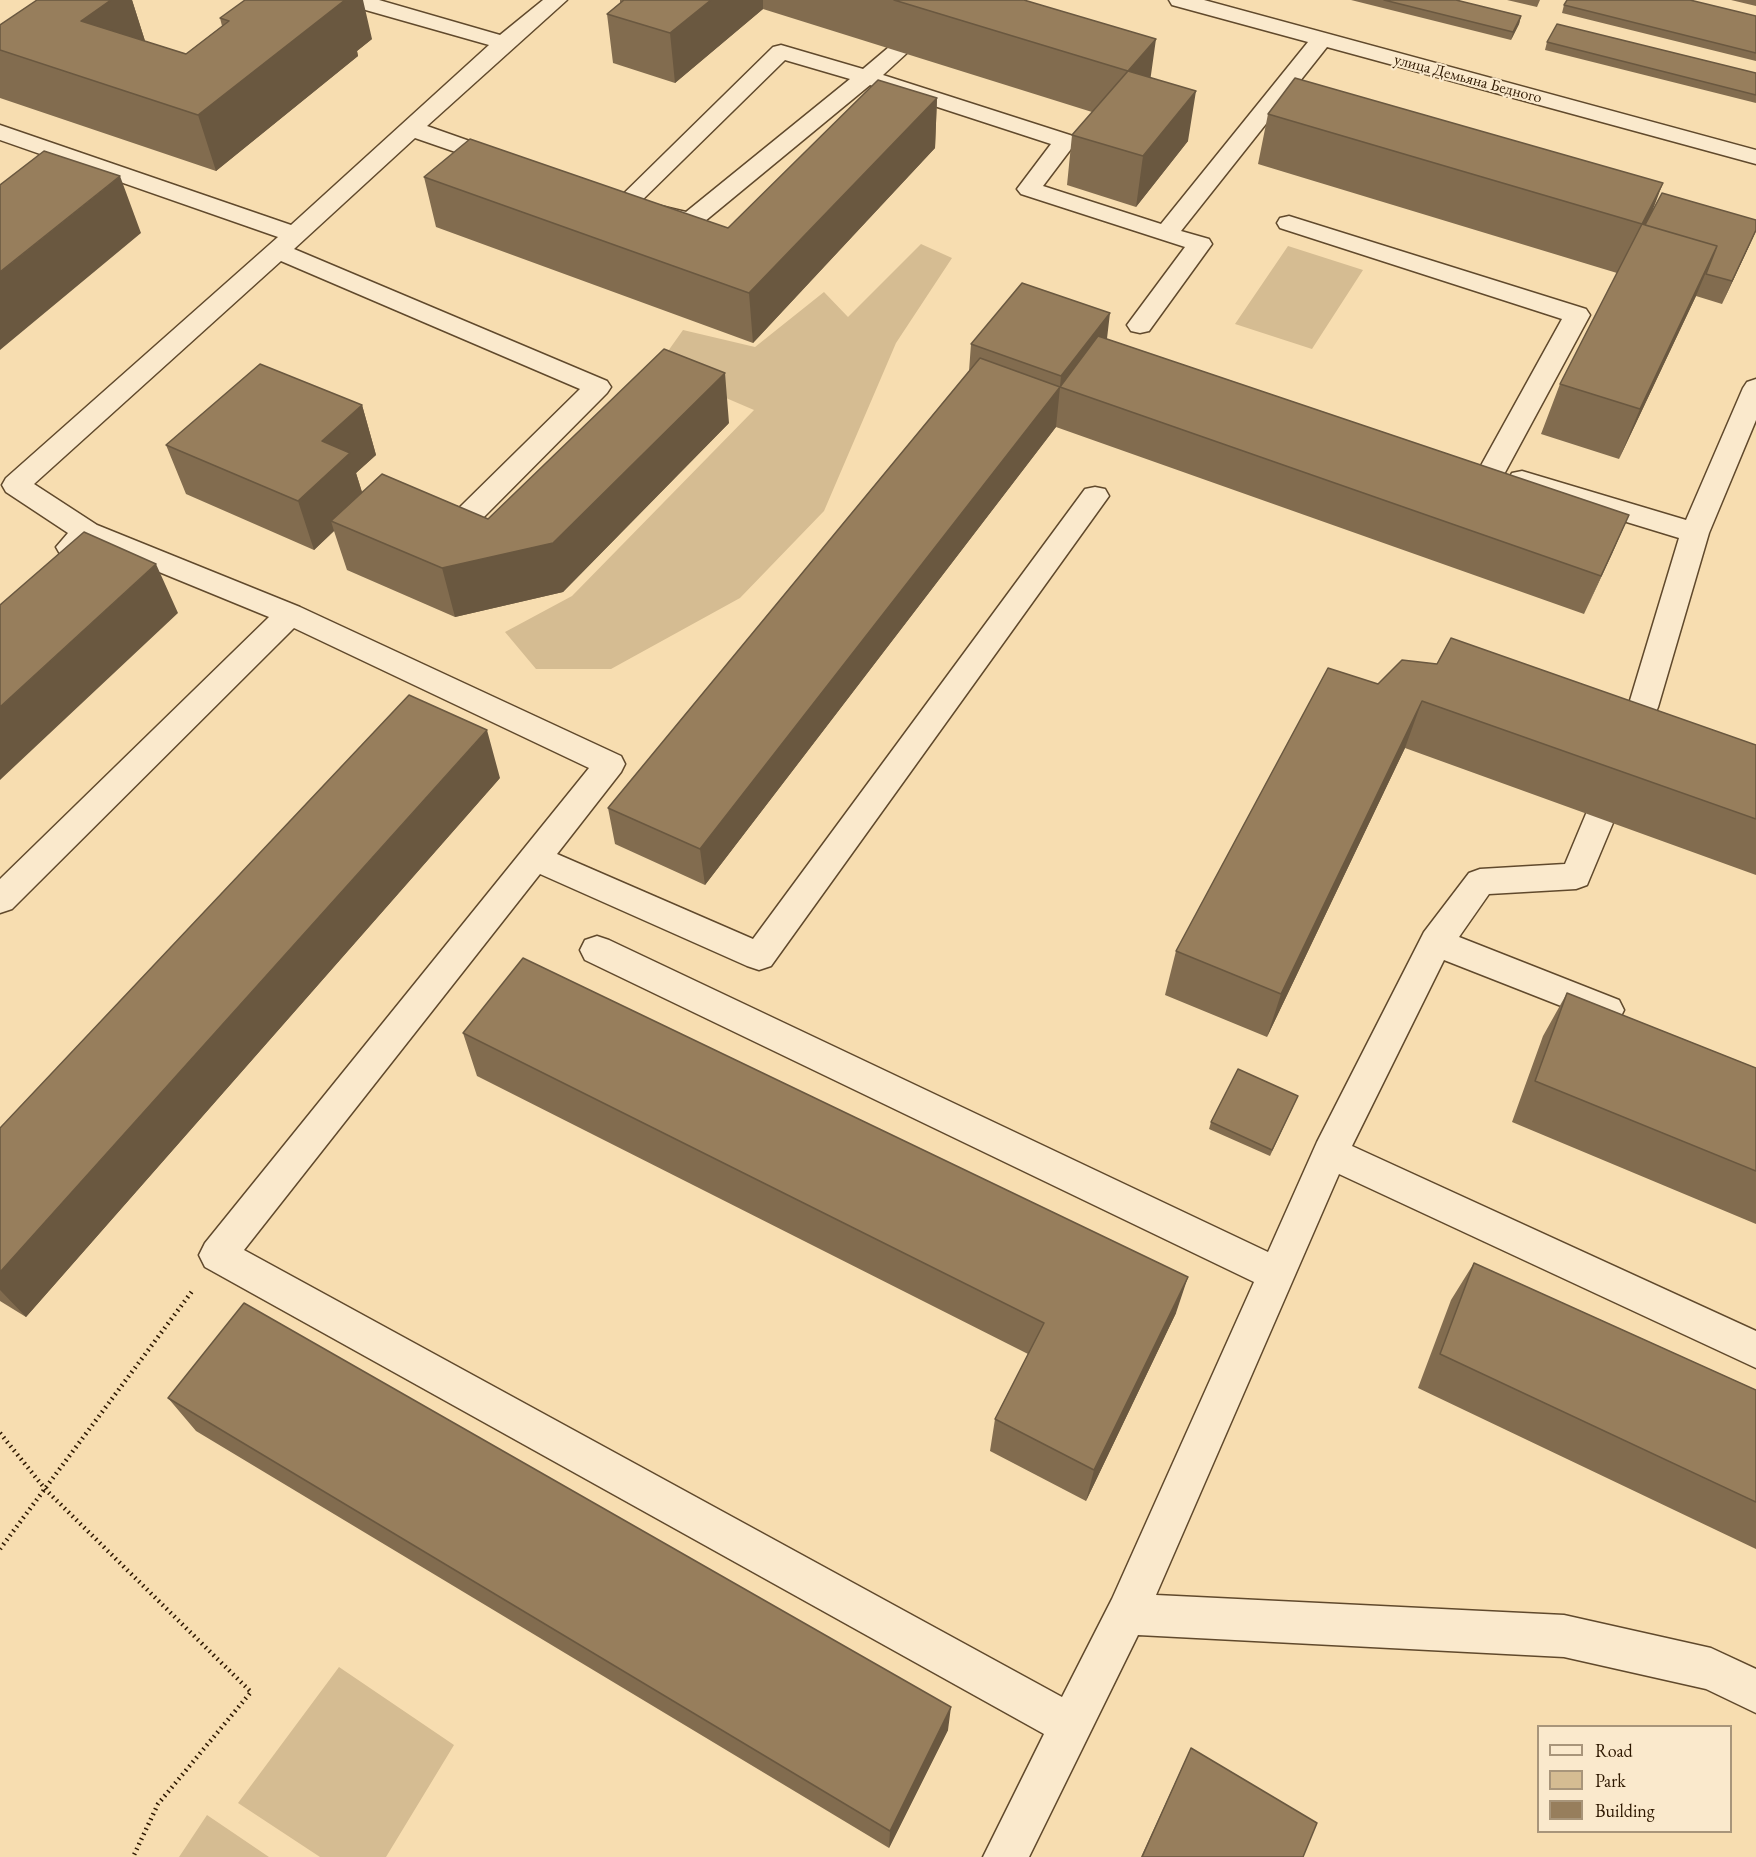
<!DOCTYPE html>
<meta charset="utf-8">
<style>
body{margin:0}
#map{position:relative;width:1756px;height:1857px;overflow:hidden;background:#f7ddb0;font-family:"EB Garamond",serif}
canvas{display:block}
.legend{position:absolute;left:1537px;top:1725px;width:195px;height:108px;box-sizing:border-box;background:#fae9cc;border:2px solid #a8957a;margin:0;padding:8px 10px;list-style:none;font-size:18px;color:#2e1800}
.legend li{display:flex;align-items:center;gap:12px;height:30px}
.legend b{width:30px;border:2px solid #a8957a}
</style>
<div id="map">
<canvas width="1756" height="1857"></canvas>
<ul class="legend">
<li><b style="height:8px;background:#fae9cc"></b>Road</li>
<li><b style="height:16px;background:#d5bc92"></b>Park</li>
<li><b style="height:16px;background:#977e5c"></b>Building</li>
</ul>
</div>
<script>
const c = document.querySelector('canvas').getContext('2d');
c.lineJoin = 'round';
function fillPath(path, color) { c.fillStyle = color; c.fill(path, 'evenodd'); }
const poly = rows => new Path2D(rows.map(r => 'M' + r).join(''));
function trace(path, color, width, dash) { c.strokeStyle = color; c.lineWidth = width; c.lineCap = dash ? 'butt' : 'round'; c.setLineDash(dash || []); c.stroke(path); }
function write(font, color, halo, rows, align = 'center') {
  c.font = font + ' "EB Garamond",serif'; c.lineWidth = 4.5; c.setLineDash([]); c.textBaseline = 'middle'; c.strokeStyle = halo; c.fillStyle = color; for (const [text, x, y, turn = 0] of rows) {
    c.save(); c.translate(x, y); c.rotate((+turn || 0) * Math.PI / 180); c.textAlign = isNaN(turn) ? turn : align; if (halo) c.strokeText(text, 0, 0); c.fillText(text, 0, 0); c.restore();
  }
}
fillPath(poly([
 [921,244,952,258,896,343,824,511,740,598,611,669,536,669,505,632,572,596,754,410,656,368,683,330,755,347,824,292,848,317],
 [1288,246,1363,270,1312,349,1235,324],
 [339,1667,454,1745,386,1857,320,1857,238,1803],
 [207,1815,269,1857,179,1857]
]), '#d5bc92');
const minor = poly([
 [345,0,379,0,500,35,543,0,567,0,427,126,512,156,516,161,512,166,504,168,496,166,415,138,294,249,607,381,611,387,607,393,474,527,464,530,423,516,419,509,423,502,433,499,459,508,580,389,281,261,34,484,97,525,300,607,621,756,625,764,621,772,557,854,753,939,1085,489,1095,487,1105,489,1109,496,771,966,759,970,747,966,540,874,244,1250,1062,1697,1112,1599,1254,1282,585,960,580,950,585,940,597,936,609,940,1268,1252,1317,1142,1424,932,1469,873,1480,869,1565,864,1588,809,1599,806,1610,809,1615,818,1587,885,1576,889,1489,894,1459,937,1619,1000,1624,1010,1619,1020,1607,1024,1444,960,1352,1146,1756,1331,1756,1368,1339,1174,1156,1595,1564,1615,1711,1648,1756,1669,1756,1713,1706,1689,1564,1657,1138,1635,1029,1857,983,1857,1044,1734,205,1267,199,1255,205,1243,589,768,294,628,12,909,0,913,0,879,269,617,91,544,80,554,70,557,60,554,56,547,68,533,6,492,2,485,6,478,278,237,0,140,0,125,291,225,489,45,348,5,345,0],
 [1169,0,1204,0,1756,150,1756,164,1327,47,1181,231,1209,239,1212,244,1149,331,1140,333,1131,331,1127,325,1185,247,1021,194,1017,189,1051,144,870,85,699,226,690,228,644,216,640,211,644,206,652,204,686,212,850,79,785,60,633,209,625,211,617,209,613,204,773,47,781,45,863,69,889,47,897,45,905,47,908,52,883,75,1073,136,1077,141,1043,186,1161,224,1308,42,1172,5,1169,0],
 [1289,216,1586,309,1590,315,1502,478,1492,480,1482,478,1478,471,1562,319,1280,228,1277,223,1280,218,1289,216],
 [1756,379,1756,420,1709,533,1658,707,1638,755,1627,759,1616,755,1612,747,1628,707,1679,538,1512,487,1508,480,1512,473,1522,471,1686,520,1743,388,1747,382,1756,379]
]);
trace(minor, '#60492c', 3);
trace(poly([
 [0,1433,46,1490,251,1692,158,1804,133,1857],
 [0,1549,193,1290]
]), '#2e1800', 4.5, [1.5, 4]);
fillPath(minor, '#fae9cc');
fillPath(poly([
 [37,0,132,0,145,41,186,54,222,26,220,18,372,39,357,51,358,56,216,171,0,98,0,25],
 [620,0,1024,0,1151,78,1188,141,1136,207,1067,185,1072,135,1092,112,763,9,675,83,613,63,607,14,620,3],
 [1351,0,1456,0,1521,16,1519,24,1511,40],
 [1507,0,1540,0,1537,7],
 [1731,0,1756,0,1756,6],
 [1564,5,1756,16,1756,61,1562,13],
 [1547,42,1756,73,1756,103,1545,50],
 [937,98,935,148,753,343,436,227,424,177,728,228],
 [1268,114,1653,210,1756,231,1722,304,1696,296,1619,459,1541,434,1560,384,1617,273,1258,164],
 [1107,339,1629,515,1584,614,1056,427,705,885,615,844,608,808,969,371,971,344],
 [362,405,376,455,356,473,362,492,488,519,729,423,563,592,455,617,347,570,334,531,314,550,186,494,166,445],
 [1378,684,1756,745,1756,875,1405,748,1267,1037,1165,995,1176,951],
 [500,778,26,1317,0,1301,0,1128],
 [1567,993,1756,1068,1756,1224,1512,1122,1543,1036],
 [463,1033,1176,1313,1086,1501,990,1451,995,1419,1028,1354,477,1076],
 [1298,1096,1270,1156,1209,1129,1211,1122],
 [1474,1263,1756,1390,1756,1549,1418,1388,1451,1300],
 [168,1398,948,1730,889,1848,196,1431],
 [1191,1748,1303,1857,1141,1857]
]), '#826c4f');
fillPath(poly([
 [111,0,132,0,146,44,81,21],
 [339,0,363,0,372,39,357,51,358,56,216,171,198,115],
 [711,0,763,0,763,9,675,83,670,33],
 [1521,16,1519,24,1511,40,1513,32],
 [1156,39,1149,89,1128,71],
 [1196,91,1188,141,1136,207,1143,156],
 [937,98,935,148,753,343,749,293],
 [120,176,141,233,0,350,0,272],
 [1663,183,1644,233,1642,224],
 [1756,230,1750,244,1722,304,1732,281],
 [1717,246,1696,296,1619,459,1640,409],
 [1110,313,1104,364,1060,387,1061,376],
 [725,373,729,423,563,592,455,617,442,568],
 [1060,387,1056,427,705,885,700,849],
 [362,405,376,455,356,473,365,502,331,521,334,531,314,550,298,501,322,441],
 [1629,515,1612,554,1584,614,1601,576],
 [156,564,178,613,0,780,0,707],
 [1422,701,1405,748,1267,1037,1281,994],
 [487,730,500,778,26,1317,0,1290,0,1272],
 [1188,1277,1176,1313,1086,1501,1094,1470],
 [951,1707,948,1730,889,1848,890,1831]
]), '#6a5840');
const building = poly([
 [37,0,111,0,81,21,186,54,229,21,220,18,245,0,345,0,198,115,0,50,0,25,37,0],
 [624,0,711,0,670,33,607,14,624,0],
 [894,0,1024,0,1156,39,1128,71,894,0],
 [1384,0,1456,0,1521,16,1513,32,1384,0],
 [1567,0,1690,0,1756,16,1756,53,1564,5,1567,0],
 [1557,24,1756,73,1756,95,1547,42,1557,24],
 [1128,71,1196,91,1143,156,1072,135,1128,71],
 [1295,78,1663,183,1642,224,1268,114,1295,78],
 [878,80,937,98,749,293,424,177,470,139,728,228,878,80],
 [44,151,120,176,0,272,0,185,44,151],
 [1662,193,1756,220,1756,230,1732,281,1706,274,1717,246,1645,225,1662,193],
 [1642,224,1717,246,1640,409,1560,384,1642,224],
 [1022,283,1110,313,1061,376,971,344,1022,283],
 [1098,336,1629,515,1601,576,1060,387,1098,336],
 [664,349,725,373,553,543,442,568,331,521,382,474,488,519,664,349],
 [980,358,1060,387,700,849,608,808,980,358],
 [260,364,362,405,322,441,350,453,298,501,166,445,260,364],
 [84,532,156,564,0,707,0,605,84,532],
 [1451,638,1756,745,1756,819,1422,701,1281,994,1176,951,1328,668,1378,684,1402,660,1437,664,1451,638],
 [409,695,487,730,0,1272,0,1128,409,695],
 [523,958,1188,1277,1094,1470,995,1419,1044,1323,463,1033,523,958],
 [1567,993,1756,1068,1756,1171,1535,1081,1567,993],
 [1238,1069,1298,1096,1272,1150,1211,1122,1238,1069],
 [1474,1263,1756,1390,1756,1502,1440,1354,1474,1263],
 [244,1303,951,1707,890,1831,168,1398,244,1303],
 [1191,1748,1317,1823,1303,1857,1142,1857,1191,1748]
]);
fillPath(building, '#977e5c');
trace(building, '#6a5840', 1.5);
write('16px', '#2e1800', '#fae9cc', [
 ["улица Демьяна Бедного",1468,79,15]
]);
</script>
